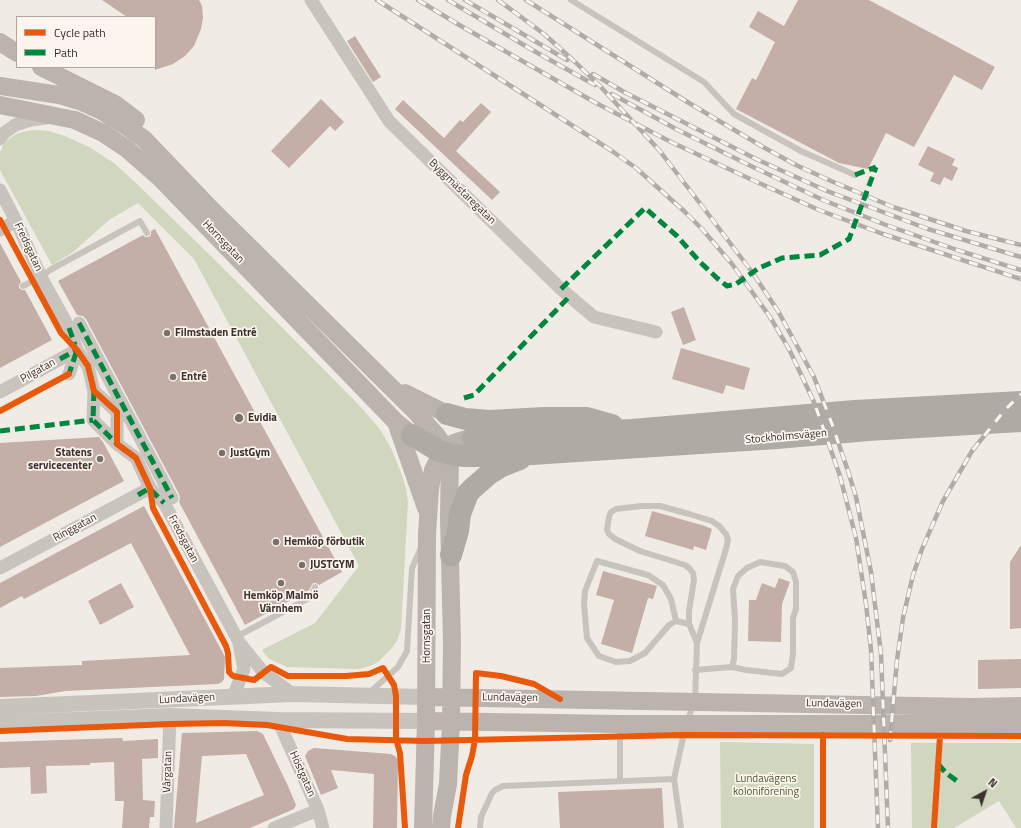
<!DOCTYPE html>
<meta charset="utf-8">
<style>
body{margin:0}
#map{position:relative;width:1021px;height:828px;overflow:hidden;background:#f0ebe5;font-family:"Titillium Web",sans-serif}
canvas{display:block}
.legend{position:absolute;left:16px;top:16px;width:140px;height:52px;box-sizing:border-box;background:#fbf5ee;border:1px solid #aea6a0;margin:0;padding:5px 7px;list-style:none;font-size:12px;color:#3b302b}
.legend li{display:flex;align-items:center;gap:8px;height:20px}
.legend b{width:20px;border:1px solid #aea6a0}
.north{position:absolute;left:965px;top:772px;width:40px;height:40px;-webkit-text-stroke:3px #fbf5ee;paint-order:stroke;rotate:40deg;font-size:11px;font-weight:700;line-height:16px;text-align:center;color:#3b302b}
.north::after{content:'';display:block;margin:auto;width:14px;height:18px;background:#3b302b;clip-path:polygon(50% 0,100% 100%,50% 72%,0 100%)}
</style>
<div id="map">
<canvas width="1021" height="828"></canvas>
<ul class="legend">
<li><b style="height:5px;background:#e8590c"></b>Cycle path</li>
<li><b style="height:5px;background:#00873e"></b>Path</li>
</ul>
<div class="north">N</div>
</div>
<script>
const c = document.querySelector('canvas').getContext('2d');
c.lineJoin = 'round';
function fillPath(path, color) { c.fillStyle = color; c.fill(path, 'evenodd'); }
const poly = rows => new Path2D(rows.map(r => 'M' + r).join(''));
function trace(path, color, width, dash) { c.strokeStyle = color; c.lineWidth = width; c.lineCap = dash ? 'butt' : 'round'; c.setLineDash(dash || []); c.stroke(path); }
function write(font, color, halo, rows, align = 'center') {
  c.font = font + ' "Titillium Web",sans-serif'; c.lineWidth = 3.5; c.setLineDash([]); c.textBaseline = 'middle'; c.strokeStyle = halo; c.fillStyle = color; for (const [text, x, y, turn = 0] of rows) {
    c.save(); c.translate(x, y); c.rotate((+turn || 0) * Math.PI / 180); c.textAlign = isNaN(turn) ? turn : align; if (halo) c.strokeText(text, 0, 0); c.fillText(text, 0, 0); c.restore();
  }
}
fillPath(poly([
 [36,130,49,131,65,136,89,147,114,163,136,183,219,264,357,403,379,428,391,448,402,475,406,489,408,502,401,629,397,641,392,648,378,662,370,666,359,669,287,667,269,659,262,650,315,623,359,566,194,259,138,203,109,220,73,252,52,265,0,170,0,153,3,145,9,139,16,134,26,131],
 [720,742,814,744,814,828,721,828],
 [911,743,1021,743,1021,828,1016,828,999,801,954,828,912,828]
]), '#d1d6bf');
fillPath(poly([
 [102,0,199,0,202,6,203,18,201,29,194,46,185,56,173,64,155,70,155,17,127,17],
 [798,0,869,0,995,67,982,90,954,75,914,147,886,133,868,169,839,163,736,109,752,78,756,80,775,42,749,27,758,11,784,26],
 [355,36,381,77,373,82,347,41],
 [321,99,344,122,335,131,330,126,289,168,271,151],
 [403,100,444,138,460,120,463,122,481,103,491,112,456,151,500,192,492,200,395,109],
 [928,146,955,159,952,165,958,168,952,181,944,177,940,185,930,181,934,173,918,165],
 [155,229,342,572,319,585,316,583,313,583,309,590,245,625,179,502,180,499,179,494,86,319,83,316,77,315,58,281,143,235,145,237,149,237,151,235,151,231],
 [0,243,21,282,19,285,19,288,22,290,25,290,52,340,0,368],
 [684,307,696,340,683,345,671,312],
 [681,348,750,368,744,390,726,385,723,394,672,379],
 [99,437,103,442,124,481,0,547,0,443],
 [144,506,225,657,224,679,222,682,218,684,65,691,36,696,0,697,0,668,82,665,82,661,190,655,131,543,24,599,22,596,0,608,0,583],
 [652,511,705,526,712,529,706,550,694,546,693,550,645,536],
 [1021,545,1021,628,1010,629,1010,562],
 [603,571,657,586,653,599,648,598,632,653,601,644,614,600,596,595],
 [779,578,790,582,782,604,781,642,748,641,749,600,756,600,762,583,775,588],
 [121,583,134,607,100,625,88,601],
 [1021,659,1021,688,978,689,978,660],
 [257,731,263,734,288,786,296,805,294,809,250,828,174,828,182,733],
 [246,754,264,795,196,823,202,756],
 [122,738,123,741,158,739,158,758,142,759,143,800,155,801,154,817,150,817,149,828,122,828,124,801,115,801,114,762,90,763,90,765,46,766,47,793,31,794,30,767,0,768,0,742],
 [314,748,391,754,396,757,398,761,397,828,373,828,374,774,331,770,338,788,321,795,305,756,308,751],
 [662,788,664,828,560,828,558,792]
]), '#c3afa7');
trace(poly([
 [571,0,704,82,734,114,801,151,855,175],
 [23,286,41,277,50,270,140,221,147,233],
 [676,621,669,625,645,653,630,661,616,662,599,656,587,638,584,604,585,591,597,561,648,575,663,585,671,599,676,621,689,624],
 [236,637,311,597,315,587],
 [695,670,732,667,746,670,782,674,791,668,793,653,793,618,796,609,796,582,793,572,785,566,760,562,747,568,738,576,733,589,735,621,734,659,732,667],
 [370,692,398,667,407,651,412,568,421,548],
 [620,726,620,780],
 [674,779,681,828],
 [480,828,481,817,492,793,495,790,503,786,674,779,686,724,695,701,697,643,726,549,728,540,726,534,719,526,712,521,689,514,660,506,641,506,616,509,611,512,609,517,607,530,609,534,615,539,640,551,685,565,689,568,693,573,694,580,689,611,689,624,697,643]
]), '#c9c3be', 6);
trace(poly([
 [311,0,389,121,561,289,594,317,656,332],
 [0,139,4,133,15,125,31,120,46,118],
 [0,190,16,221,41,277,69,328,77,350,88,366,94,391,117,412,117,444,136,458,150,488,164,503,239,642,264,673,293,694],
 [0,230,16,221],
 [79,323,172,498],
 [69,374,77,350],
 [94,391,93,420,117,444],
 [0,392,77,350],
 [0,568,150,488],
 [233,697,244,669,239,644],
 [279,720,281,727,318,810,323,828],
 [166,828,170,716],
 [274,828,318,810]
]), '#c9c3be', 13);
trace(poly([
 [0,707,293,694,426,697],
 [0,723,170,716,278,720,426,721]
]), '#c9c3be', 16);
trace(poly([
 [0,42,17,53],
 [41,67,115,104,136,120],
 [0,86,59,95,82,102,102,111,126,126,144,139,211,209,415,411,437,436,450,454,449,517,452,643,451,722,448,784,442,816,441,828],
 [0,105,75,120,103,133,127,149,160,178,396,422,412,435],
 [405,393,447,414],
 [396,422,426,508],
 [426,697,972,707,1021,706],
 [426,721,620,724,1021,724],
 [423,828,426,721,427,534,430,489,433,470,438,460,446,448,454,443,463,440,473,438]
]), '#bab3ae', 18);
trace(poly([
 [447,414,465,419,489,421,544,418,587,418,612,425],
 [412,435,439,451,450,454,463,456,501,456,777,438,868,430,1021,421],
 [473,438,632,430,855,411,1021,402],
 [451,555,458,531,460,514,468,493,473,488,489,474,502,466,520,459]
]), '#afaaa4', 22);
const rail = poly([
 [377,0,612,151,636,168,685,212,702,229,732,264,770,317,789,349,814,402,840,476,856,538,866,604,871,650,878,828],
 [418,0,461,26,596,103,671,142,748,178,819,210,883,234,1021,279],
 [448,0,534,51,595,85],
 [465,0,567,60],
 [498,0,544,34,574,61,600,86,659,150,702,206,752,272,778,311,814,377,832,424,848,471,856,497,871,572,881,654,888,828],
 [526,0,689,103,763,147,796,165,831,181,893,207,966,231,1021,245],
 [593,74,626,93,756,159,827,191,928,229,1021,257],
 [612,94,676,129,753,167,823,200,886,225,957,250,1021,270],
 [890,740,897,660,903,618,913,575,922,549,943,501,972,451,1004,411,1021,394]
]);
trace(rail, '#b1aca8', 4.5);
trace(rail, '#fbf5ee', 3, [9]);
trace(poly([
 [855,175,876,167],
 [561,289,645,208,677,236,700,262,717,278,727,286,736,284,759,268,782,258,820,255,849,239,876,167],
 [79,323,172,498],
 [69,328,75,345],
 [60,359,77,350],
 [67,375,69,374,77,350],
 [94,391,93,420,117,444],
 [464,398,474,395,569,297],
 [0,431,93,420],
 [151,490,164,503],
 [138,495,150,488],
 [938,764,946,773,957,781]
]), '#00873e', 5, [10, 5]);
trace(poly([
 [0,220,61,333,77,350,88,366,94,391,117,412,117,444,136,458,150,488,153,508,226,646,228,653,229,672,233,676,254,680,271,667,288,676,346,676,369,674,383,668,394,685,396,696,396,739,400,753,405,828],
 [0,411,69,374],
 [0,731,170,724,224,723,267,725,347,739,425,741,683,735,1021,736],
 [823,735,823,828],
 [458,828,466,775,472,756,475,740,476,673,501,676,534,684,560,699],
 [934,828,940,736]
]), '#e8590c', 6);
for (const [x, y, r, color] of [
 [167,333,4,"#7a716c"],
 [173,377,4,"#7a716c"],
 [239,418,5,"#7a716c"],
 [222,453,4,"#7a716c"],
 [100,459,4,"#7a716c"],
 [276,542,4,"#7a716c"],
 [302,565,4,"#7a716c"],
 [281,583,4,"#7a716c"]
]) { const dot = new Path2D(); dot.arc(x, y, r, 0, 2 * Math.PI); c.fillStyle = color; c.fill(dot); trace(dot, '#fbf5ee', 1.5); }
write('11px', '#3b302b', '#fbf5ee', [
 ["Byggmästaregatan",462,192,44],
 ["Hornsgatan",223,242,46],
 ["Fredsgatan",28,247,65],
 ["Pilgatan",38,371,-29],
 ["Stockholmsvägen",786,437,-5],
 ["Ringgatan",75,528,-28],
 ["Fredsgatan",183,539,62],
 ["Hornsgatan",427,636,-90],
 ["Lundavägen",510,698,1],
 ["Lundavägen",187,699,-3],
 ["Lundavägen",834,704,1],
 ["Vårgatan",168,772,-88],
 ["Höstgatan",302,774,66]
]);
write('bold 11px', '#3b302b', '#fbf5ee', [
 ["Filmstaden Entré",175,333],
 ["Entré",181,377],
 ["Evidia",248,418],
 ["Statens",92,453,"right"],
 ["servicecenter",92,466,"right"],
 ["JustGym",230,453],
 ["Hemköp förbutik",284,542],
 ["JUSTGYM",310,565],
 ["Hemköp Malmö",281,596,"center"],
 ["Värnhem",281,609,"center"]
], 'left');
write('11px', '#4a5a2e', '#fbf5ee', [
 ["Lundavägens",766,779],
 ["koloniförening",766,792]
]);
</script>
